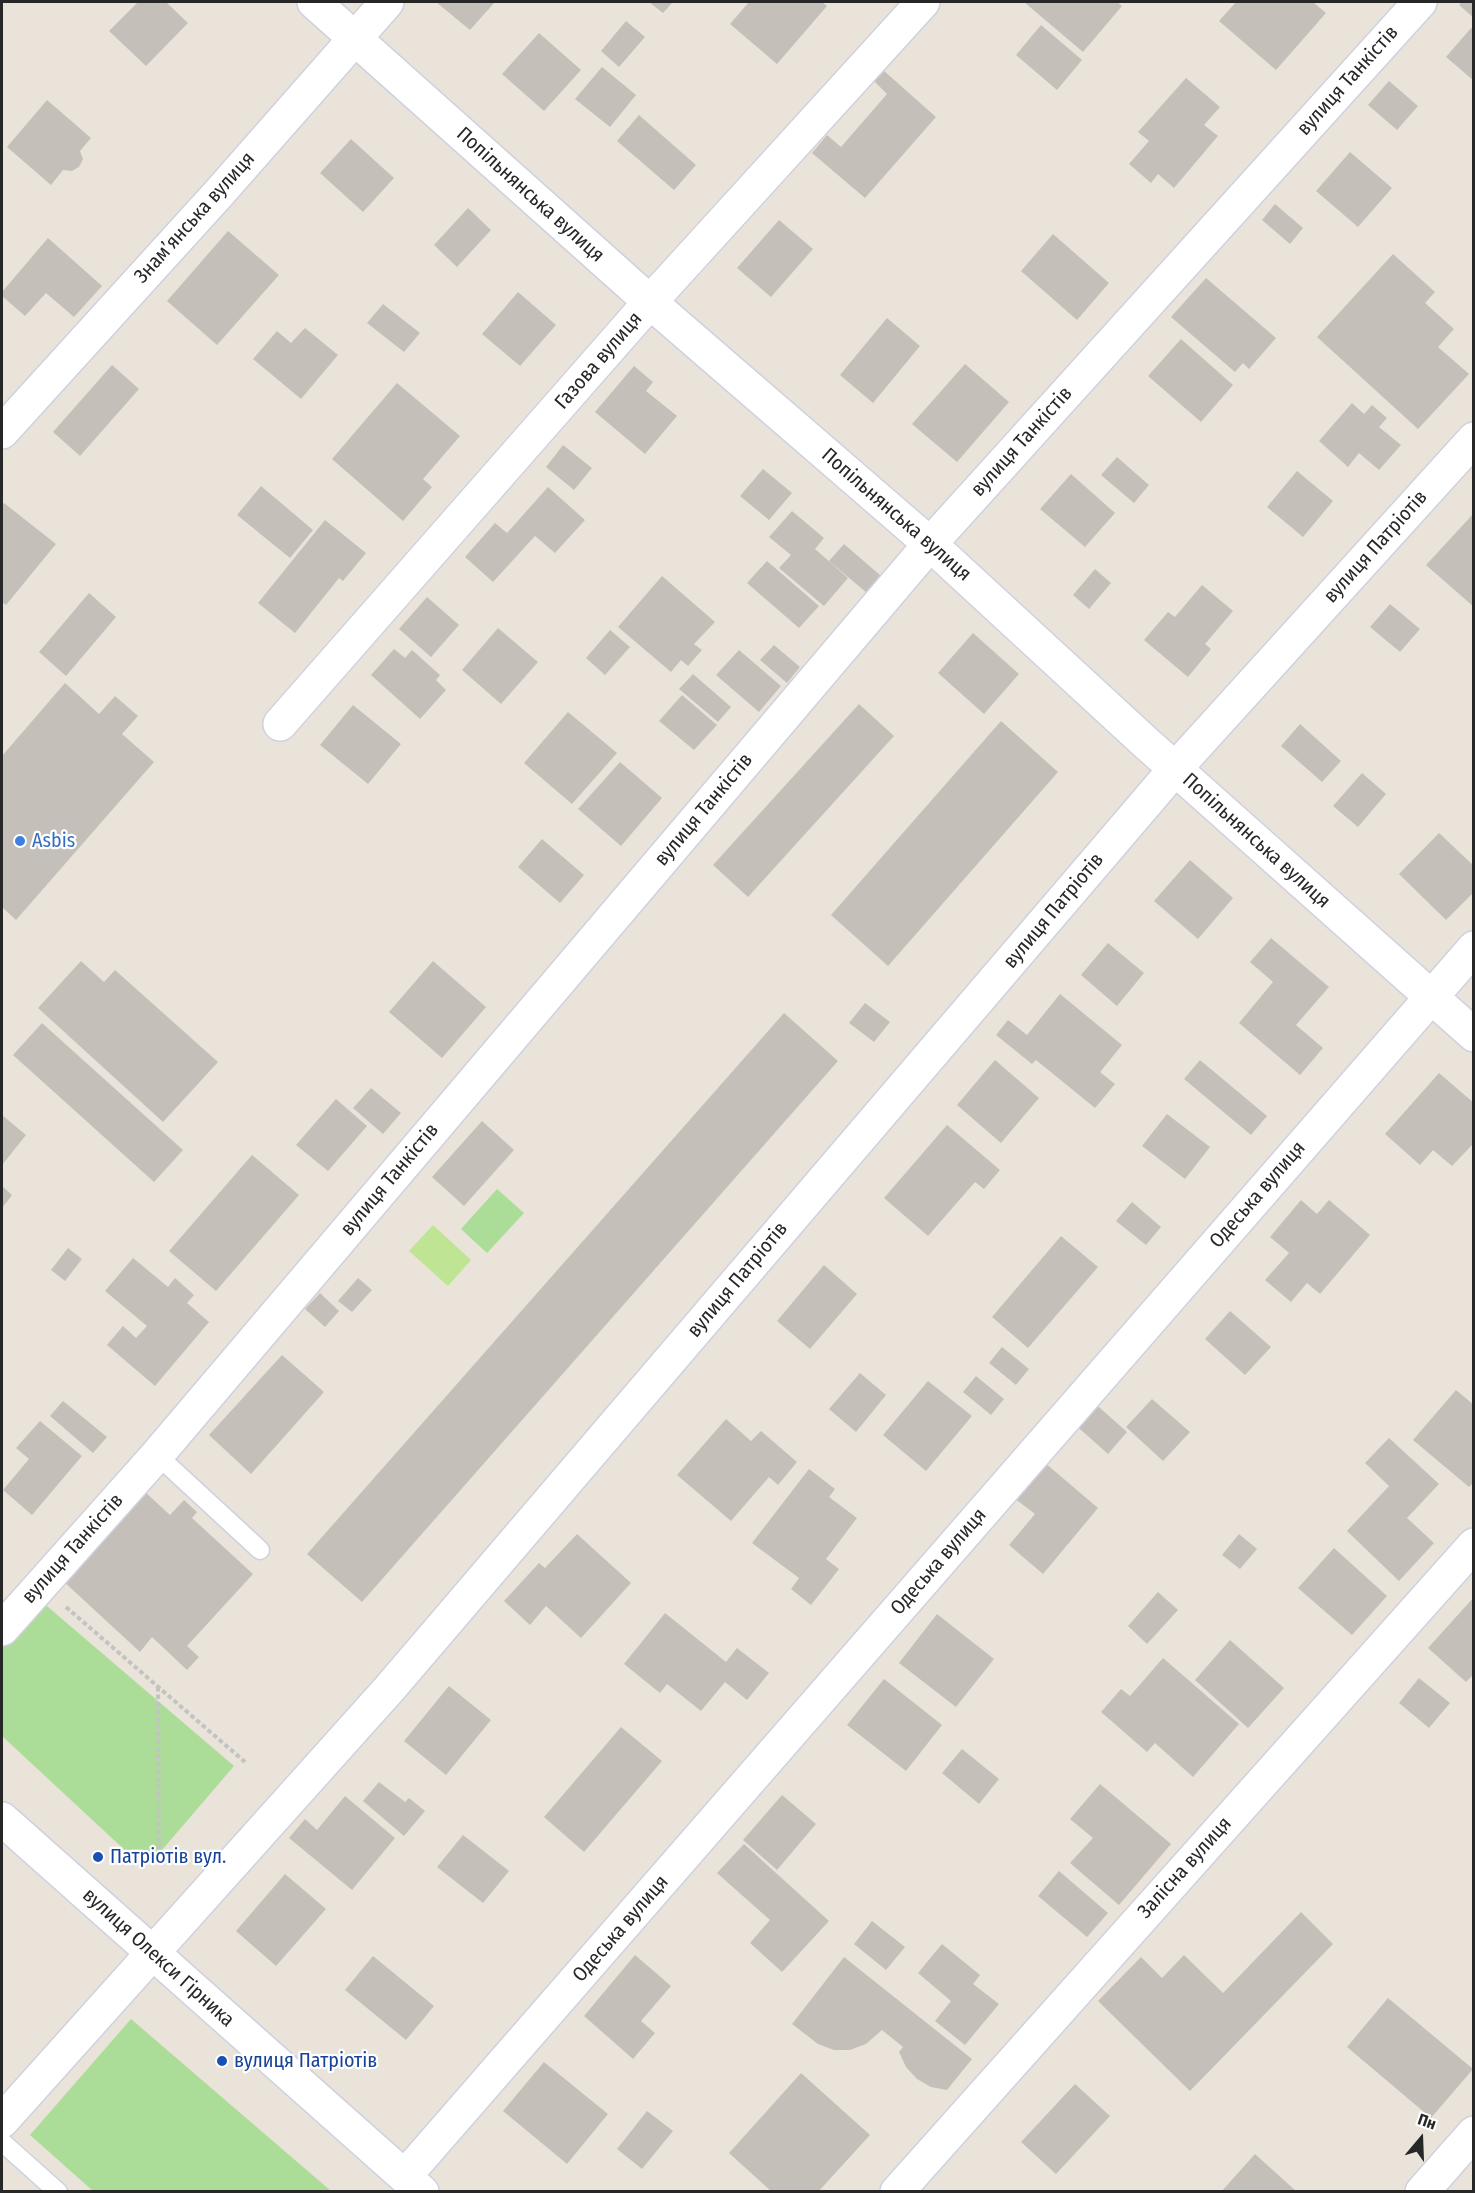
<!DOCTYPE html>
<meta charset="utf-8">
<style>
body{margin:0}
#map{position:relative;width:1475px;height:2193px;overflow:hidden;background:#e9e3d9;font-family:"Fira Sans Condensed",sans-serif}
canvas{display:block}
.frame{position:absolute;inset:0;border:3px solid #272727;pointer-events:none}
.north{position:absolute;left:1391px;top:2109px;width:60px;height:60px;-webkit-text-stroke:4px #fff;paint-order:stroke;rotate:19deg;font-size:16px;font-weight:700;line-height:24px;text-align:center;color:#272727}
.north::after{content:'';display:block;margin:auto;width:21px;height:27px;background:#272727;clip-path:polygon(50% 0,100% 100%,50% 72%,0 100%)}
</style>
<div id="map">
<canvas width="1475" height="2193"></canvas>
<div class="frame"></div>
<div class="north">Пн</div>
</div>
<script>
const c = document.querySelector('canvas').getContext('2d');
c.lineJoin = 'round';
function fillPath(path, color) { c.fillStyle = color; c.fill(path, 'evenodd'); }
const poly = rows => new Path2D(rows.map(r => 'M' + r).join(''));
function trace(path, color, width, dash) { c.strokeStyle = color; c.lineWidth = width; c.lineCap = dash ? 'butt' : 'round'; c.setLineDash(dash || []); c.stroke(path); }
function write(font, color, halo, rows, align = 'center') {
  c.font = font + ' "Fira Sans Condensed",sans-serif'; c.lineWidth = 4.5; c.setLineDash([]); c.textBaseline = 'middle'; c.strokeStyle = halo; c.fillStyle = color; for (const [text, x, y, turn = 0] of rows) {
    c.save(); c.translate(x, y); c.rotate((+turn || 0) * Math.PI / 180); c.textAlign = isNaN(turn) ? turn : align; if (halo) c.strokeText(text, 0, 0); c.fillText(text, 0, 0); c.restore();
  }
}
fillPath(poly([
 [497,1189,524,1213,487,1253,461,1229],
 [41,1601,234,1766,162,1850,144,1861,129,1854,2,1736,2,1647],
 [131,2019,331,2191,93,2191,30,2135]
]), '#acdd98');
fillPath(poly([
 [433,1225,471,1260,448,1286,409,1251]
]), '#bee494');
fillPath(poly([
 [138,2,166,2,188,23,146,66,109,31],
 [436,2,495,2,470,30],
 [649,2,673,2,663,13],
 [749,2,822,2,827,6,777,64,730,24],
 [1024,2,1117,2,1122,6,1083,52],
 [1236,2,1313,2,1326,13,1276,70,1219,21],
 [1462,2,1474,2,1474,18,1459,5],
 [626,21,645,37,619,67,601,51],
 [1041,25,1082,60,1057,90,1016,55],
 [1471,28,1474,30,1474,81,1446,57],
 [539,33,581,70,544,111,502,74],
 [602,67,636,95,610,127,575,99],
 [883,70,936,117,865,198,812,153,827,135,841,147,887,94,874,81],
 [1186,78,1220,107,1204,125,1218,136,1174,188,1158,174,1151,183,1129,164,1149,141,1138,132],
 [1389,81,1418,106,1397,130,1368,105],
 [47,100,91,138,80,151,83,159,79,167,72,171,63,170,51,185,7,147],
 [639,115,696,165,674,190,617,141],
 [351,139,394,178,363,212,320,173],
 [1350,152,1392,188,1358,227,1316,191],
 [1275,204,1303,228,1290,244,1262,220],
 [468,208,491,230,457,267,434,245],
 [779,220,813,249,771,297,737,268],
 [228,231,279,275,217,345,167,301],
 [1053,234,1109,283,1077,320,1021,271],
 [48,238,102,286,74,317,46,293,25,316,2,296,2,292],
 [1393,254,1435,292,1425,303,1454,329,1438,347,1469,374,1418,429,1317,337],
 [1206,278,1276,338,1249,369,1243,363,1235,372,1171,317],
 [518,292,556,325,520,366,482,334],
 [383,304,420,333,404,352,367,323],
 [887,318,920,346,873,403,840,375],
 [305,328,338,355,301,399,253,359,277,331,291,343],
 [1181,339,1233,385,1201,422,1148,376],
 [965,364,1009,402,957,462,912,424],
 [112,365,139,389,80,456,53,432],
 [634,366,653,382,646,391,677,416,645,454,595,412],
 [397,383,460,436,423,479,432,487,403,521,332,459],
 [1352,403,1364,414,1372,405,1387,418,1379,427,1401,445,1379,470,1359,453,1348,467,1319,441],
 [563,445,592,468,574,490,546,467],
 [1117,457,1149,485,1134,503,1101,475],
 [763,469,792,493,769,520,740,496],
 [1297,471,1333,501,1303,537,1267,507],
 [1071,474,1115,513,1085,547,1040,509],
 [261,486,313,530,290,558,237,515],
 [548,487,585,520,555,553,535,536,493,582,465,557,495,523,507,533],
 [4,503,56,544,6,605,2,602,2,506],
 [792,511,824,538,815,549,848,578,824,606,779,568,791,555,769,537],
 [1474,513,1474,607,1426,565],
 [325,520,366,553,343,581,339,578,295,633,258,603],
 [844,544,881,576,867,593,829,561],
 [767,561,819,606,799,628,747,583],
 [1095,569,1111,583,1089,609,1073,595],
 [662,576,715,622,694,644,702,650,688,666,681,660,671,672,618,627],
 [1202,585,1233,611,1205,644,1211,649,1188,677,1144,640,1168,612,1175,617],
 [89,593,116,617,66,676,39,652],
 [427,597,459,625,431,657,399,629],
 [1390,604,1420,629,1400,652,1370,627],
 [498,628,538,662,501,704,462,670],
 [610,630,630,647,605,675,586,658],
 [973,633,1019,674,984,714,938,673],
 [774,645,800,667,787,683,760,660],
 [394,649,405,658,412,650,440,675,436,680,446,690,420,719,371,675],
 [739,650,781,686,759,712,716,675],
 [693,674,731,707,718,722,679,689],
 [65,683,99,714,115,696,138,716,122,734,154,762,16,920,2,907,2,756],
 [682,695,717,725,694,750,659,721],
 [859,704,894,736,748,897,713,865],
 [353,705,401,744,368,784,320,745],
 [568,712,617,753,572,804,524,763],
 [1001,721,1058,772,888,966,831,915],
 [1300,724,1341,761,1322,782,1281,746],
 [620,762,662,798,621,846,578,809],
 [1362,773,1386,794,1358,827,1333,806],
 [1439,833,1474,866,1474,892,1446,920,1399,874],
 [542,839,584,875,560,903,518,867],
 [1190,860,1233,898,1198,939,1154,901],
 [1271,938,1329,987,1296,1025,1323,1048,1300,1075,1239,1023,1273,982,1250,962],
 [1108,943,1144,973,1117,1006,1081,975],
 [81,961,104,982,115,970,218,1062,163,1122,38,1008],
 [433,961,486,1007,442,1058,389,1012],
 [1060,994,1122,1045,1100,1072,1115,1084,1095,1108,1036,1060,1032,1064,996,1035,1008,1020,1027,1035],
 [865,1003,890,1022,874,1042,849,1023],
 [784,1013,838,1061,362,1602,307,1554],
 [42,1023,183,1150,154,1182,13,1055],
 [995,1060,1039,1098,1001,1143,957,1105],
 [1200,1060,1267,1116,1251,1135,1184,1079],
 [1439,1073,1474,1103,1474,1143,1452,1166,1433,1150,1420,1165,1385,1134],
 [371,1088,401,1113,383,1134,353,1108],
 [336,1099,367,1126,328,1171,296,1145],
 [1167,1114,1210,1147,1185,1179,1142,1146],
 [2,1115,26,1135,2,1165],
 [482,1121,514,1150,464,1206,432,1177],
 [947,1125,1000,1170,984,1189,975,1182,928,1236,884,1198],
 [252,1155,299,1195,216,1291,169,1251],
 [2,1186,12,1195,2,1208],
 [1301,1200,1317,1214,1329,1200,1370,1235,1320,1294,1307,1283,1291,1302,1265,1280,1289,1253,1270,1237],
 [1132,1202,1161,1227,1146,1245,1116,1221],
 [1061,1236,1098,1267,1028,1348,992,1317],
 [68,1248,82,1259,65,1281,51,1270],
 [133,1258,168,1287,175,1278,194,1295,187,1303,209,1322,155,1386,107,1345,123,1326,136,1338,147,1326,105,1291],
 [824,1265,857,1294,810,1349,777,1321],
 [358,1278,372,1290,352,1312,338,1301],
 [320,1293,339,1311,325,1327,305,1309],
 [1230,1311,1271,1347,1245,1375,1205,1339],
 [1002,1347,1029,1369,1016,1385,989,1363],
 [282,1355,324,1392,251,1474,209,1435],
 [860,1373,886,1395,856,1432,829,1409],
 [976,1376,1004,1399,991,1415,963,1392],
 [928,1381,972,1416,926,1471,883,1435],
 [1456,1390,1474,1405,1474,1482,1469,1487,1413,1440],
 [1152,1399,1190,1432,1163,1461,1126,1427],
 [1091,1400,1127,1432,1108,1454,1072,1422],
 [63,1401,107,1437,93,1453,50,1416],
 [726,1419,751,1441,761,1431,797,1462,778,1485,769,1477,731,1521,677,1475],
 [40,1421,82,1456,32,1515,3,1490,29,1459,16,1448],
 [1389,1438,1439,1484,1407,1518,1434,1543,1399,1581,1347,1531,1389,1486,1365,1463],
 [1044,1462,1098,1508,1043,1574,1009,1545,1035,1514,1014,1498],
 [809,1469,835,1489,829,1497,857,1518,826,1559,839,1569,811,1605,791,1589,799,1578,752,1543],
 [144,1491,170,1515,184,1500,197,1512,192,1518,253,1574,187,1646,199,1657,187,1670,152,1637,140,1652,62,1580],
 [577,1534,631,1583,581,1638,546,1606,530,1625,504,1601,539,1563,545,1568],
 [1239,1534,1257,1549,1240,1569,1222,1555],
 [1334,1548,1387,1596,1352,1635,1298,1588],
 [1158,1592,1178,1610,1147,1644,1128,1626],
 [1474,1597,1474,1674,1466,1682,1428,1648],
 [665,1613,726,1662,737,1648,769,1673,747,1700,725,1682,701,1711,667,1684,660,1693,624,1664],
 [937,1614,994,1659,956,1707,899,1663],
 [1230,1640,1284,1688,1248,1728,1195,1680],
 [1163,1658,1239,1724,1193,1777,1155,1743,1147,1752,1101,1712,1121,1689,1130,1696],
 [1419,1678,1450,1703,1429,1728,1399,1703],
 [884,1679,942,1725,906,1771,847,1725],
 [449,1686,491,1720,446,1775,404,1741],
 [621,1727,662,1761,584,1852,544,1817],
 [962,1749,999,1779,979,1804,942,1773],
 [379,1782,405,1802,409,1798,425,1811,404,1836,363,1801],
 [1100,1784,1171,1844,1119,1905,1070,1863,1093,1838,1070,1819],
 [782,1795,816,1824,777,1870,743,1840],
 [345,1796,395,1838,352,1890,289,1838,305,1819,317,1830],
 [463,1835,509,1871,483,1903,437,1867],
 [744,1844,829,1921,782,1972,750,1943,770,1920,717,1873],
 [1059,1871,1108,1913,1087,1937,1038,1896],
 [285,1874,326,1909,276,1966,236,1931],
 [1301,1912,1333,1944,1190,2091,1098,2001,1141,1957,1162,1978,1184,1955,1223,1993],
 [872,1921,905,1947,886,1970,854,1944],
 [942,1944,980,1975,973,1984,999,2004,965,2045,935,2021,951,2001,918,1973],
 [635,1955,671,1986,641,2021,655,2033,633,2059,584,2016],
 [373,1956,434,2006,406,2040,345,1990],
 [844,1957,972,2059,947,2090,931,2087,917,2079,906,2067,899,2052,903,2047,882,2030,866,2044,850,2050,834,2050,818,2044,792,2024],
 [1388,1998,1473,2069,1431,2118,1347,2047],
 [544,2062,608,2114,567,2164,503,2111],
 [801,2073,870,2135,818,2192,772,2192,729,2153],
 [1075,2084,1110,2116,1056,2174,1021,2142],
 [647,2111,673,2131,642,2169,617,2149],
 [1255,2154,1297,2192,1221,2192]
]), '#c4c0b9');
const lane = poly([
 [157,1455,260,1550],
 [2,2142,58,2192]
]);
const street = poly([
 [314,2,650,302,930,544,1145,742,1474,1035],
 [2,432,220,192,387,2],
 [280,724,650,302,923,2],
 [2,1629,157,1455,930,544,1420,2],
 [2,1819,422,2192],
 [2,2121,390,1688,1175,769,1474,439],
 [405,2176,1474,948],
 [897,2192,1474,1545],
 [1422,2192,1474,2133]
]);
trace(lane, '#cfd1e0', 21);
trace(street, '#cfd1e0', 36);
trace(poly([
 [66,1607,245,1762],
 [158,1687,159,1861]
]), '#c3c3c3', 4, [4.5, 3]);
trace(lane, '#fff', 18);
trace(street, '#fff', 33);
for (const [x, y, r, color] of [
 [20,841,6,"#3f7fe0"],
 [98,1857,6,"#1a4fb4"],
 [222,2061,6,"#1a4fb4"]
]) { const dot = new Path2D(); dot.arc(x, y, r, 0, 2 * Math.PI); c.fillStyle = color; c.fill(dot); trace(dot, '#fff', 2); }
write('20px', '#272727', '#fff', [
 ["вулиця Танкістів",1348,81,-48],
 ["Попільнянська вулиця",530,195,42],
 ["Знамʼянська вулиця",195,218,-48],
 ["Газова вулиця",599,361,-49],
 ["вулиця Танкістів",1022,442,-48],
 ["Попільнянська вулиця",896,515,41],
 ["вулиця Патріотів",1376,547,-48],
 ["вулиця Танкістів",704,810,-50],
 ["Попільнянська вулиця",1256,841,42],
 ["вулиця Патріотів",1054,911,-50],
 ["вулиця Танкістів",390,1180,-50],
 ["Одеська вулиця",1258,1195,-49],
 ["вулиця Патріотів",738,1280,-50],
 ["вулиця Танкістів",73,1549,-48],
 ["Одеська вулиця",939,1562,-49],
 ["Залісна вулиця",1185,1868,-48],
 ["Одеська вулиця",621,1929,-49],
 ["вулиця Олекси Гірника",158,1958,42]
]);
write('20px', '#366cbe', '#fff', [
 ["Asbis",32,841]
], 'left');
write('20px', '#164399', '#fff', [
 ["Патріотів вул.",110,1857],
 ["вулиця Патріотів",234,2061]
], 'left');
</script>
